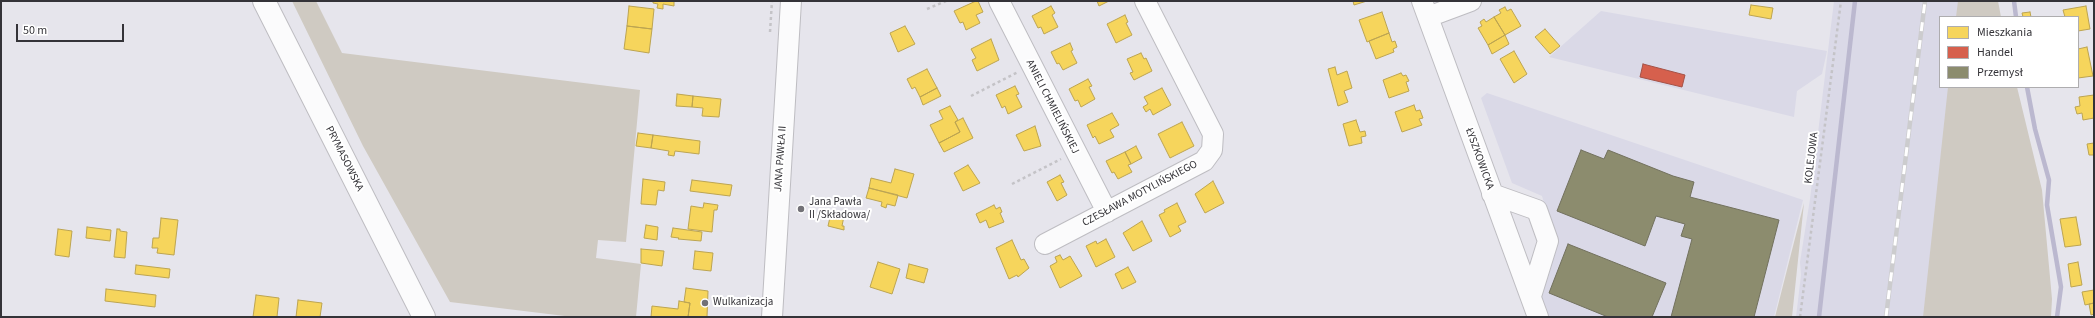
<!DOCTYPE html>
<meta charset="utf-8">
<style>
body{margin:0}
#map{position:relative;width:2095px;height:318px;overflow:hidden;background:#e6e5ec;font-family:"Source Sans 3",sans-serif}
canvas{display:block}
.frame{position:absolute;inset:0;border:2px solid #343338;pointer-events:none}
.legend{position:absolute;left:1939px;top:16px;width:140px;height:72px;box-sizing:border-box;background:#fff;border:1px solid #aeadaf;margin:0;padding:5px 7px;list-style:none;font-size:12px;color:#343338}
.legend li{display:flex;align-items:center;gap:8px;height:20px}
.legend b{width:20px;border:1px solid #aeadaf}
.scale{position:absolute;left:16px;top:24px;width:108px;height:18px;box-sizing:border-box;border:2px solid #343338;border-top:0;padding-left:5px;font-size:12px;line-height:14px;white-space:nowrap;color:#343338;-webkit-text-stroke:3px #fff;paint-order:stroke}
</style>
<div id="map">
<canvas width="2095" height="318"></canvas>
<div class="frame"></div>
<ul class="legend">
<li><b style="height:11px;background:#f6d55c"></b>Mieszkania</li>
<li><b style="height:11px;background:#d6604d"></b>Handel</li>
<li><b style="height:11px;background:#8c8c6e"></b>Przemysł</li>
</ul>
<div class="scale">50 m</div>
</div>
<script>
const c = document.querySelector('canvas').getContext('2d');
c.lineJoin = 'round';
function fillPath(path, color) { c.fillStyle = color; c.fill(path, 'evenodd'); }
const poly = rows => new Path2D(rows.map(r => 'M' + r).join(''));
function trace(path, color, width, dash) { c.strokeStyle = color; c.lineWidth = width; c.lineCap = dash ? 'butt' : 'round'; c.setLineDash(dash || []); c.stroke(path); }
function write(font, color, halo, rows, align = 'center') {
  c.font = font + ' "Source Sans 3",sans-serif'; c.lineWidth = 4; c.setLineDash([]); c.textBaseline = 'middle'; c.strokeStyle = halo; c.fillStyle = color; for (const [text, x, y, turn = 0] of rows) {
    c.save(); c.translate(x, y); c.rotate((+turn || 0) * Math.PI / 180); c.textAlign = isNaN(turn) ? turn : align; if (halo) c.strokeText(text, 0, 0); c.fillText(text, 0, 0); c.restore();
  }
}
fillPath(poly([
 [1834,1,1988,1,1987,17,1940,17,1940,87,1982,87,1958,317,1796,317,1801,275,1800,262,1810,199],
 [1601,11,1827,51,1822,74,1797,91,1794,117,1549,57],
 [1487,93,1803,200,1774,317,1547,317,1538,295,1556,241,1542,196,1512,183,1481,98]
]), '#dad9e7');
fillPath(poly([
 [292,1,316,1,342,53,640,90,626,242,598,240,596,258,641,264,636,317,573,317,450,302,363,146],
 [1958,1,1998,1,2001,17,1956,17],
 [1948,87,2017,87,2042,190,2052,299,2051,317,1923,317],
 [1804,203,1792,317,1775,317]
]), '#cfcac2');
const homes = poly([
 [653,1,674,1,674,6,663,4,663,9,657,8,658,4,653,3,653,1],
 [976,1,978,1,983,12,976,15,980,23,966,30,963,22,960,23,954,11,976,1],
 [1097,1,1109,1,1099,6,1097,1],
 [1353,1,1367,1,1354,5,1353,1],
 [1751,5,1773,8,1771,19,1749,15,1751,5],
 [629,6,654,9,652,29,627,26,629,6],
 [1051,6,1055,13,1052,15,1058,27,1044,34,1041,27,1038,28,1032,16,1051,6],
 [2086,6,2090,29,2078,31,2078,17,2065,17,2063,10,2086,6],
 [1505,7,1507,11,1511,9,1521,26,1505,35,1494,17,1501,13,1499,10,1505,7],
 [1382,12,1389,33,1367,42,1359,20,1382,12],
 [2030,12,2031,17,2023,17,2022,13,2030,12],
 [1125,15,1128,22,1126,23,1132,35,1116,43,1107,24,1125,15],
 [1494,17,1505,35,1488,45,1478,28,1482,26,1480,22,1484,19,1486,22,1494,17],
 [627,26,652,29,649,53,624,49,627,26],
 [905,26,915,44,898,52,890,33,905,26],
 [1545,29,1560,46,1550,54,1535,37,1545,29],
 [1389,33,1392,42,1395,41,1397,47,1393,49,1394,52,1376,59,1369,41,1389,33],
 [1505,35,1509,44,1492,54,1488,45,1505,35],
 [991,39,999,60,977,71,972,60,976,58,971,49,991,39],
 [1070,43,1073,50,1071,51,1077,63,1063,70,1059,63,1057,64,1051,52,1070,43],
 [2087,47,2093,76,2078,78,2078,49,2087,47],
 [1514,51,1527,74,1514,83,1500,59,1514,51],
 [1141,53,1144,59,1146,58,1152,71,1134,80,1130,73,1133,72,1127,59,1141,53],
 [1335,67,1337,75,1347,71,1352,88,1344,91,1348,102,1338,106,1328,69,1335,67],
 [927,69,937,88,920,97,915,87,912,89,907,79,927,69],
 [1401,73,1403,76,1406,75,1409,81,1406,82,1409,91,1389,98,1383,80,1401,73],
 [1088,79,1092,86,1089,87,1095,99,1081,107,1078,100,1075,101,1069,89,1088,79],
 [1015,86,1019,94,1016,95,1022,107,1008,114,1005,106,1002,108,996,95,1015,86],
 [937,88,941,96,923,105,920,97,937,88],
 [1162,88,1171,105,1153,115,1150,109,1146,112,1143,107,1148,104,1144,97,1162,88],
 [677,94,693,96,692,107,676,106,677,94],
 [2094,95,2094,118,2083,120,2082,113,2077,114,2075,107,2080,106,2079,97,2094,95],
 [693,96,721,99,719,117,702,116,703,108,692,107,693,96],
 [1414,105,1416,111,1420,110,1423,118,1419,119,1422,125,1402,132,1395,112,1414,105],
 [950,106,958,120,955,122,960,132,939,143,930,125,943,119,939,111,950,106],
 [1112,113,1119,125,1110,130,1114,137,1099,144,1095,136,1093,138,1087,125,1112,113],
 [963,118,973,138,944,152,939,143,960,132,955,122,963,118],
 [1356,120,1360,132,1365,131,1366,136,1361,137,1362,143,1349,146,1343,124,1356,120],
 [1182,122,1194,146,1170,158,1158,134,1182,122],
 [1035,126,1041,146,1024,151,1016,135,1035,126],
 [638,133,653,135,651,148,636,146,638,133],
 [653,135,700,141,699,154,675,151,674,156,668,155,669,151,651,148,653,135],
 [2094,143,2094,155,2089,155,2087,144,2094,143],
 [1136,146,1142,158,1131,164,1125,152,1136,146],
 [1125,152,1131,164,1128,165,1132,172,1118,179,1114,172,1112,173,1106,161,1125,152],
 [968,165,980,183,963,191,954,173,968,165],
 [895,169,914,174,907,198,869,188,871,178,891,183,895,169],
 [1060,175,1064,182,1061,183,1067,195,1057,201,1047,182,1060,175],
 [643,179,665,182,664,191,658,190,656,205,641,204,643,179],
 [692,180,732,185,730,196,690,191,692,180],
 [1213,181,1224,203,1205,213,1195,194,1213,181],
 [869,188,898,195,895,206,887,204,886,208,881,206,882,202,866,198,869,188],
 [704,203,718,205,717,210,714,210,712,232,688,229,691,206,703,208,704,203],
 [1177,203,1186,222,1178,226,1181,231,1170,237,1159,215,1165,212,1164,210,1177,203],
 [994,205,996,209,1000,207,1002,212,1000,213,1004,222,989,228,986,220,980,223,976,214,994,205],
 [831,213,844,216,842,226,844,226,844,230,828,226,831,213],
 [2076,217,2081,245,2065,247,2060,219,2076,217],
 [161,218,178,220,174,255,157,253,158,248,152,248,153,238,159,238,161,218],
 [1142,221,1152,241,1133,251,1123,233,1142,221],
 [646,225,658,227,657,240,644,238,646,225],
 [87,227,111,230,110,241,86,238,87,227],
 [673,228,702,232,701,241,678,239,679,238,671,237,673,228],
 [58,229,72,231,69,257,55,255,58,229],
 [117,229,120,229,120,231,127,232,125,258,114,257,117,229],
 [1106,239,1115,257,1096,267,1086,246,1096,241,1097,244,1106,239],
 [1012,240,1021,260,1024,259,1029,268,1018,277,1017,275,1009,279,996,248,1012,240],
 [641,249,664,251,662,266,641,263,641,249],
 [695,251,713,253,711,271,693,269,695,251],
 [1060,255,1063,260,1070,256,1082,276,1060,288,1050,266,1057,262,1055,257,1060,255],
 [878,262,900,269,892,294,870,287,878,262],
 [2078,262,2082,285,2071,287,2068,264,2078,262],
 [909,264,928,269,924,283,906,278,909,264],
 [136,265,170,269,169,278,135,274,136,265],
 [1128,267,1136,282,1122,289,1115,274,1128,267],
 [686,288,708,291,707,317,688,317,690,303,684,302,686,288],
 [106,289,156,295,155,307,105,301,106,289],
 [2094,290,2094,303,2085,305,2082,292,2094,290],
 [256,295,279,298,277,317,253,317,256,295],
 [298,300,322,303,320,317,296,317,298,300],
 [679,301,690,303,688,317,651,317,652,306,678,309,679,301],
 [2094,303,2094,314,2091,315,2089,304,2094,303]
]);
fillPath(homes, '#f6d55c');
trace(homes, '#bca451', 1);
const shops = poly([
 [1643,64,1685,75,1682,87,1640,77,1643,64]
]);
fillPath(shops, '#d6604d');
trace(shops, '#a55247', 1);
const industry = poly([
 [1581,150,1604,159,1608,150,1673,176,1694,182,1690,197,1779,220,1754,317,1671,317,1692,239,1681,236,1685,224,1656,216,1645,246,1557,211,1581,150],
 [1568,244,1666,283,1652,317,1608,317,1549,293,1568,244]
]);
fillPath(industry, '#8c8c6e');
trace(industry, '#72715e', 1);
trace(poly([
 [2014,1,2016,17],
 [2027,87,2035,129,2049,180,2047,205,2061,287,2057,317],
 [1819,317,1855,1]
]), '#bbb8cf', 4.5);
const minor = poly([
 [999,1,1107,212],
 [1422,1,1538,317],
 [1428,17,1471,1],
 [1492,194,1537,210,1548,241,1531,296],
 [1045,244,1204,161,1212,150,1213,134,1145,1],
 [772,317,791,1]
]);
const major = poly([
 [264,1,424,317]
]);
trace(minor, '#bebdc2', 22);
trace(major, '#bebdc2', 24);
trace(poly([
 [927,9,946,1],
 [770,32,772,1],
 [971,96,1018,72],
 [1012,184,1061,159],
 [1800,317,1841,1]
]), '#c4c3c7', 2.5, [3, 3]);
trace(minor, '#fbfbfc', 20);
trace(major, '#fbfbfc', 22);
const rail = poly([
 [1886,317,1925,1]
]);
trace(rail, '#ccccce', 4.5);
trace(rail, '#fff', 3, [9]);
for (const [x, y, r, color] of [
 [801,209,4,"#727177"],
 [705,303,4,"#727177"]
]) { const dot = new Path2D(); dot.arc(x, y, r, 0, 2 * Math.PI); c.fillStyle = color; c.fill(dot); trace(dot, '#fff', 1.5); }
write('11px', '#343338', '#fff', [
 ["ANIELI CHMIELIŃSKIEJ",1052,107,63],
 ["KOLEJOWA",1812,158,-83],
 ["PRYMASOWSKA",344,159,63],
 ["JANA PAWŁA II",781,159,-86],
 ["ŁYSZKOWICKA",1479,159,70],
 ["CZESŁAWA MOTYLIŃSKIEGO",1140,194,-28]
]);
write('11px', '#343338', '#fff', [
 ["Jana Pawła",809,203],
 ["II /Składowa/",809,216],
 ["Wulkanizacja",713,303]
], 'left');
</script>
